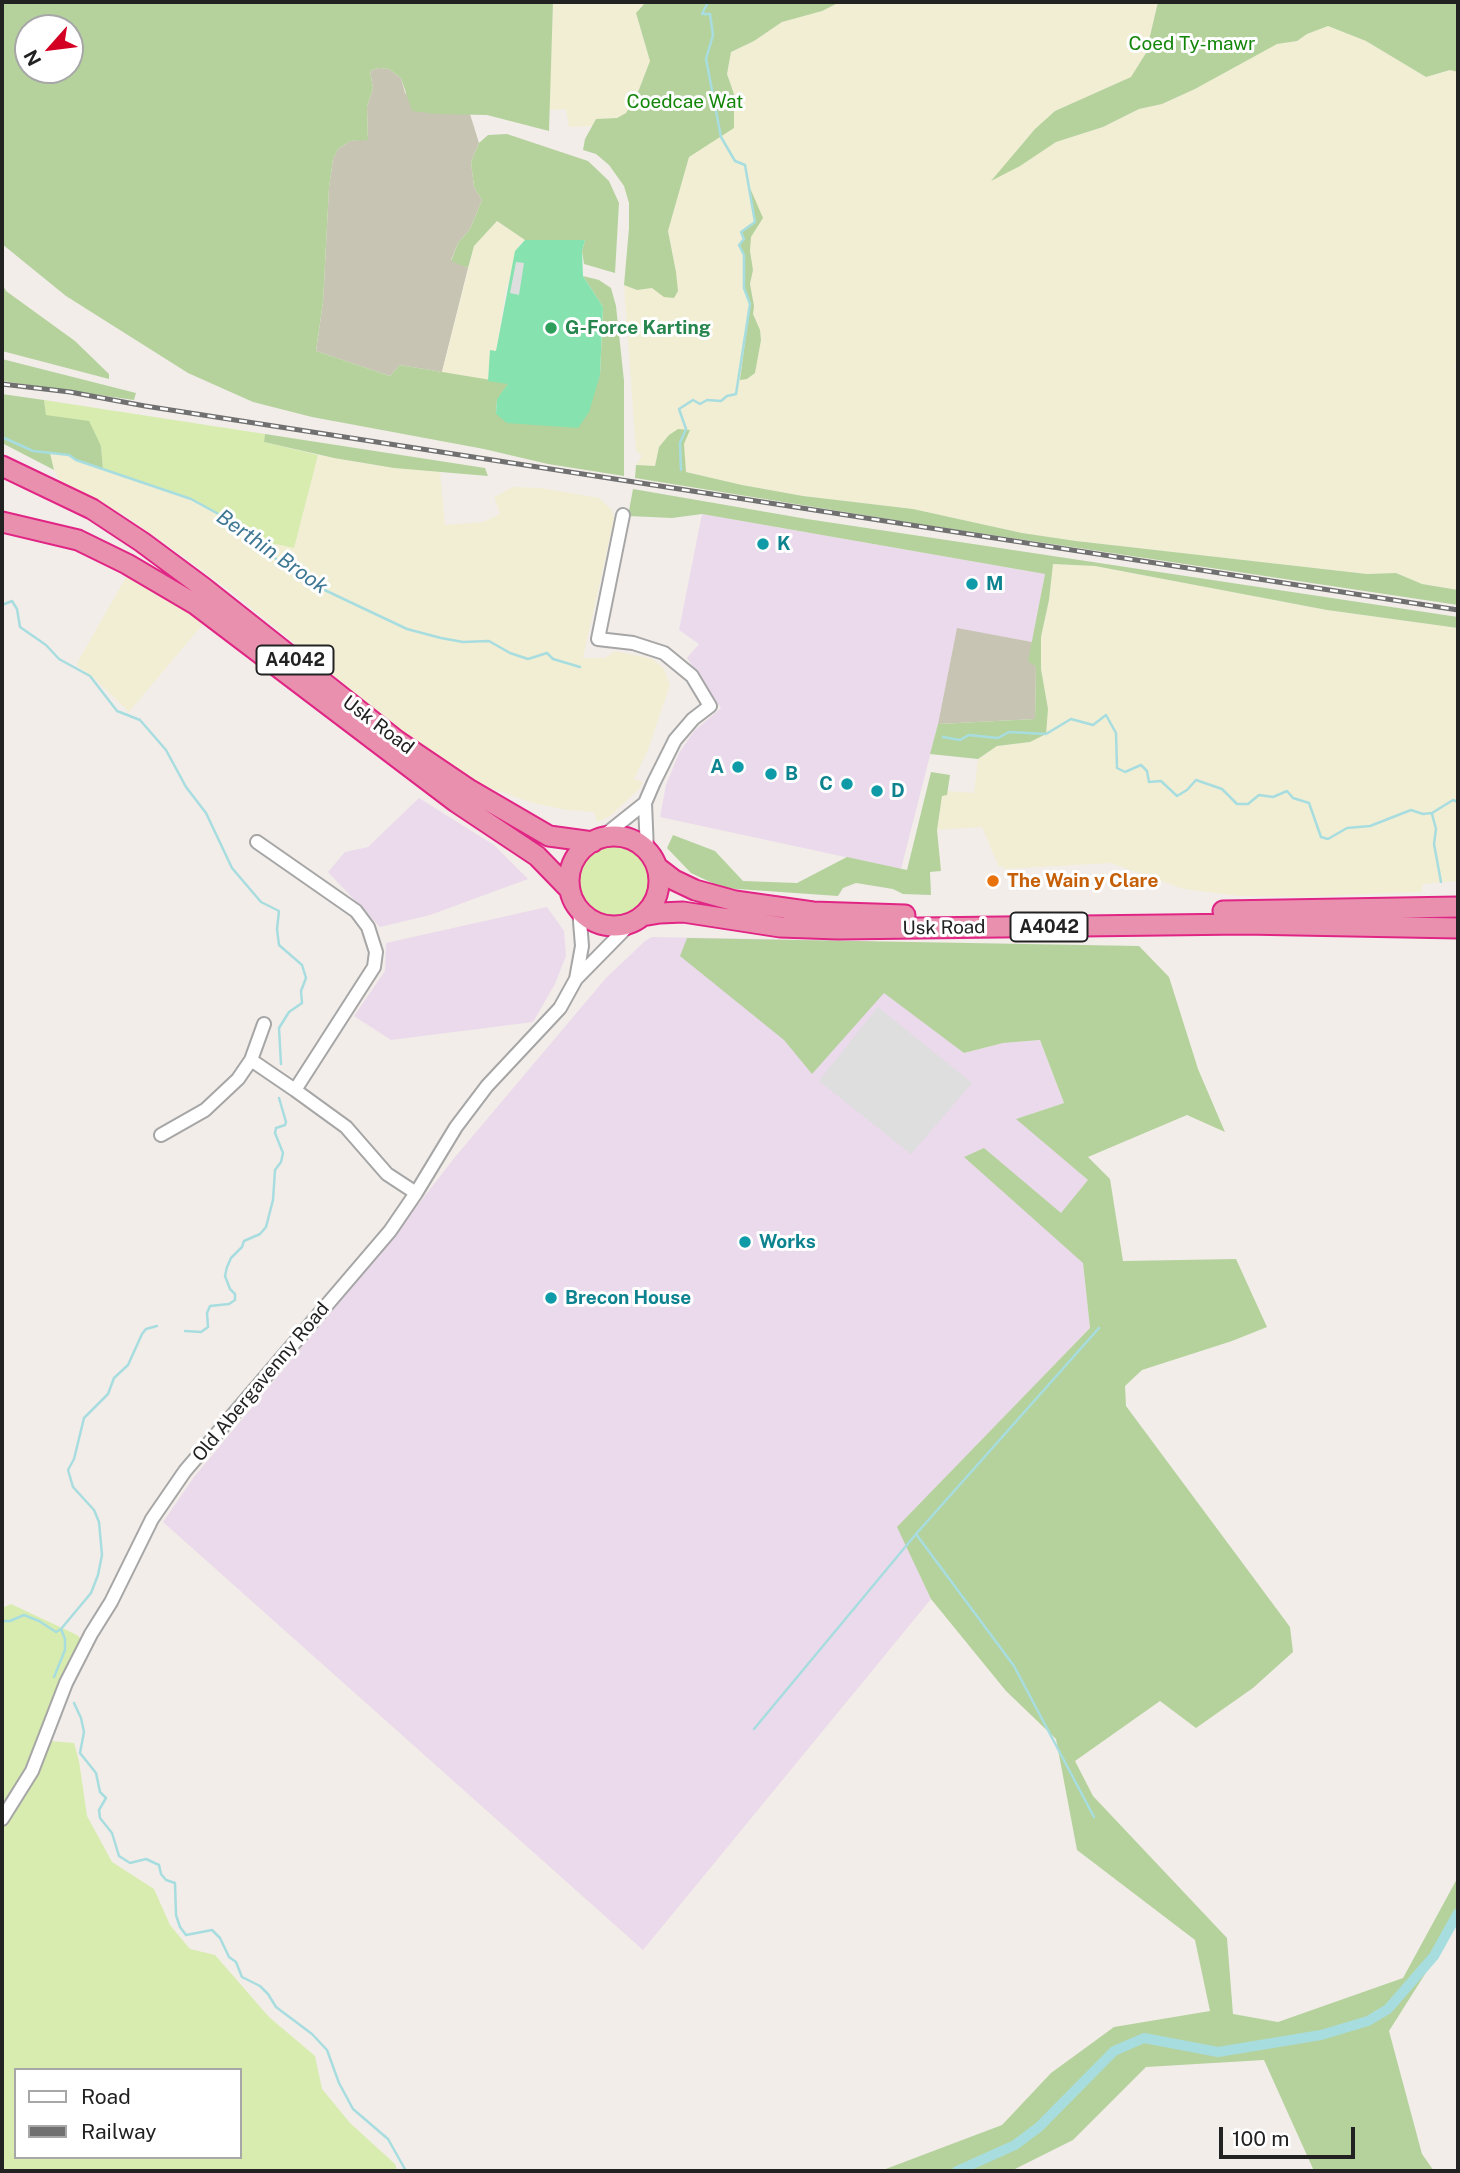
<!DOCTYPE html>
<style>
body{margin:0}
#map{position:relative;width:1460px;height:2173px;overflow:hidden;background:#f2ede9;font-family:"Public Sans",sans-serif}
canvas{display:block}
.frame{position:absolute;inset:0;border:4px solid #222;pointer-events:none}
.legend{position:absolute;left:14px;top:2068px;width:228px;height:91px;box-sizing:border-box;background:#fff;border:2px solid #a7a7a7;margin:0;padding:9px 12px;list-style:none;font-size:21px;color:#222}
.legend li{display:flex;align-items:center;gap:14px;height:35px}
.legend b{width:35px;border:2px solid #a7a7a7}
.north{position:absolute;left:14px;top:14px;width:70px;height:70px;box-sizing:border-box;background:#fff;border:2px solid #a7a7a7;border-radius:50%;rotate:242deg;font-size:19px;font-weight:700;line-height:28px;text-align:center;color:#222}
.north::after{content:'';display:block;margin:auto;width:24px;height:32px;background:#d40023;clip-path:polygon(50% 0,100% 100%,50% 72%,0 100%)}
.scale{position:absolute;left:1219px;top:2127px;width:136px;height:32px;box-sizing:border-box;border:4px solid #222;border-top:0;padding-left:9px;font-size:21px;line-height:24px;white-space:nowrap;color:#222;-webkit-text-stroke:5px #fff;paint-order:stroke}
</style>
<div id="map">
<canvas width="1460" height="2173"></canvas>
<div class="frame"></div>
<ul class="legend">
<li><b style="height:9px;background:#fff"></b>Road</li>
<li><b style="height:9px;background:#707070"></b>Railway</li>
</ul>
<div class="north">N</div>
<div class="scale">100 m</div>
</div>
<script>
const c = document.querySelector('canvas').getContext('2d');
c.lineJoin = 'round';
function fillPath(path, color) { c.fillStyle = color; c.fill(path, 'evenodd'); }
const poly = rows => new Path2D(rows.map(r => 'M' + r).join(''));
function trace(path, color, width, dash) { c.strokeStyle = color; c.lineWidth = width; c.lineCap = dash ? 'butt' : 'round'; c.setLineDash(dash || []); c.stroke(path); }
function write(font, color, halo, rows, align = 'center') {
  c.font = font + ' "Public Sans",sans-serif'; c.lineWidth = 6; c.setLineDash([]); c.textBaseline = 'middle'; c.strokeStyle = halo; c.fillStyle = color; for (const [text, x, y, turn = 0] of rows) {
    c.save(); c.translate(x, y); c.rotate((+turn || 0) * Math.PI / 180); c.textAlign = isNaN(turn) ? turn : align; if (halo) c.strokeText(text, 0, 0); c.fillText(text, 0, 0); c.restore();
  }
}
fillPath(poly([
 [702,514,1045,574,1032,642,957,629,938,724,901,869,660,817,666,785,679,753,694,731,721,708,687,658,699,644,679,630],
 [419,798,494,845,528,879,430,915,380,927,328,872,345,852,368,847],
 [547,907,564,931,566,956,555,984,533,1022,391,1040,354,1016,385,971,386,943],
 [652,937,873,941,964,1053,1003,1043,1040,1040,1064,1103,1017,1119,1088,1180,1083,1263,1090,1328,898,1527,931,1599,643,1950,163,1522,194,1477,382,1251,455,1157,606,978,645,941]
]), '#ebdaeb');
fillPath(poly([
 [379,68,389,69,401,78,405,93,436,114,470,114,479,143,471,162,474,187,482,200,470,229,458,243,451,260,468,268,442,372,400,365,390,376,316,351,323,302,329,188,333,159,338,149,350,141,368,139,367,107,373,88,370,71],
 [957,628,1032,642,1029,660,1036,667,1035,719,938,724]
]), '#c7c4b3');
fillPath(poly([
 [553,2,646,2,636,13,650,61,638,92,626,113,617,118,596,119,592,126,569,127,566,109,549,110],
 [840,2,1158,2,1146,53,1131,77,1055,111,993,180,1056,142,1103,127,1139,109,1162,104,1195,89,1277,43,1297,41,1307,34,1328,26,1366,41,1426,77,1451,70,1458,72,1458,354,1455,367,1458,368,1458,590,1422,584,1396,573,1367,574,1076,541,1022,533,913,509,803,496,742,485,686,472,684,444,689,430,659,447,655,467,636,465,642,456,636,451,624,285,637,290,652,288,676,272,668,231,689,157,733,107,734,94,727,74,731,52,754,41,782,22,822,10],
 [750,200,763,218,751,237,750,251,753,270,750,284,754,306,753,314,760,330,761,340,743,350,750,304,744,288,744,255,739,245,755,222],
 [497,221,525,240,519,245,506,290,496,352,491,350,488,381,442,372,474,246],
 [50,453,69,455,76,461,191,499,248,531,264,549,276,544,294,547,318,455,394,468,440,471,445,525,483,522,500,514,494,497,513,487,541,488,599,498,612,510,614,519,583,658,605,658,615,651,653,659,664,669,670,685,648,750,634,779,643,782,639,789,610,816,597,822,594,812,567,810,533,803,478,784,393,724,233,593,170,547,124,515,60,481,54,470],
 [1052,564,1095,566,1327,610,1458,628,1458,881,1423,884,1421,892,1303,897,1238,896,1184,889,1111,863,1004,869,1003,866,999,867,982,827,937,830,942,795,947,795,947,791,974,793,978,759,997,746,1030,742,1048,709,1041,669,1041,637,1049,600],
 [126,577,155,590,203,624,129,712,96,680,76,665]
]), '#f1eed4');
fillPath(poly([
 [44,400,265,434,264,442,318,455,294,548,276,544,264,549,248,531,191,499,103,469,101,445,46,415],
 '577 881a37 37 0 1 1 74 0a37 37 0 1 1-74 0Z',
 [11,1604,77,1635,81,1639,17,1789,2,1815,2,1608],
 [50,1741,74,1743,79,1761,87,1816,112,1862,154,1889,170,1925,190,1949,215,1955,269,2017,315,2056,322,2089,350,2123,395,2164,397,2171,2,2171,2,1831],
 [16,2070,240,2070,240,2157,16,2157]
]), '#d7ecae');
fillPath(poly([
 [2,2,553,2,549,131,487,115,436,114,412,111,401,78,389,69,379,68,370,71,373,88,367,107,368,140,350,141,338,149,333,159,329,188,323,302,316,351,390,376,400,365,509,383,497,400,496,414,600,375,603,307,583,276,599,280,611,288,616,306,624,381,624,476,548,464,484,449,312,417,253,402,188,373,66,296,2,244],
 [28,28,70,28,70,70,28,70],
 [646,2,840,2,822,11,782,22,754,41,731,52,727,74,734,94,734,128,689,157,668,231,676,272,678,291,674,298,664,297,652,288,637,290,624,285,629,228,629,203,624,186,609,165,596,154,583,150,585,139,596,119,617,118,626,113,638,92,650,61,636,13],
 [1158,2,1458,2,1458,72,1450,70,1426,77,1366,41,1328,26,1307,34,1297,41,1277,44,1195,89,1162,104,1139,109,1103,127,1056,142,1020,166,991,181,1035,129,1055,111,1131,77,1146,53],
 [507,134,588,161,609,181,619,203,615,273,584,264,582,251,585,240,525,240,497,221,474,246,468,268,451,261,458,243,470,229,482,200,474,187,471,162,479,143,488,135],
 [750,188,763,218,751,237,750,251,753,270,750,284,754,306,753,314,760,330,761,340,755,373,747,379,740,380,750,304,744,288,744,255,739,245,744,239,741,232,755,222],
 [2,283,6,291,75,341,109,374,109,379,2,351],
 [2,359,136,393,134,400,2,381],
 [2,394,44,400,46,415,89,421,101,446,103,469,76,460,69,455,50,453,54,470,2,443],
 [678,429,690,430,684,444,686,472,742,485,803,496,913,509,1022,533,1076,541,1367,574,1396,573,1422,584,1458,590,1458,605,925,525,635,478,636,465,655,466,659,447,669,435],
 [265,434,485,468,488,476,394,468,334,458,264,442],
 [633,489,807,519,1458,617,1458,628,1327,610,1095,566,1053,564,1049,600,1041,637,1041,669,1048,709,1046,734,1030,742,997,746,978,759,930,754,938,724,1035,719,1036,667,1028,661,1045,574,702,514,672,518,628,516],
 [931,772,950,775,947,795,942,796,937,830,941,871,930,872,931,895,903,894,893,889,856,883,843,888,838,896,723,888,691,873,667,848,673,835,715,851,743,881,797,883,847,857,907,870],
 [687,938,1139,946,1169,977,1198,1069,1225,1132,1187,1115,1088,1157,1110,1179,1123,1261,1236,1259,1267,1327,1232,1341,1142,1370,1125,1386,1126,1406,1290,1627,1293,1652,1253,1688,1196,1728,1160,1701,1075,1761,1093,1796,1227,1938,1233,2014,1278,2022,1403,1978,1458,1877,1458,1922,1389,2031,1422,2154,1434,2171,1314,2171,1264,2060,1146,2067,1073,2140,1011,2171,872,2171,883,2170,1002,2125,1051,2073,1114,2027,1210,2011,1195,1940,1077,1850,1056,1739,1006,1691,931,1599,897,1527,1090,1328,1083,1263,964,1157,984,1148,1061,1213,1088,1180,1016,1119,1064,1103,1040,1040,1003,1043,964,1053,884,993,812,1074,784,1040,680,956]
]), '#b5d29d');
fillPath(poly([
 [525,240,585,240,582,251,583,276,603,307,600,375,589,412,578,428,507,423,496,414,497,399,508,384,488,381,490,350,496,351,515,251]
]), '#86e2af');
fillPath(poly([
 [516,262,524,263,519,295,510,293],
 [878,1007,972,1083,911,1154,819,1081]
]), '#dedede');
trace(poly([
 [1457,2,1458,8],
 [2,437,33,451,69,455,76,460,191,499,246,529,264,549,291,571,314,585,407,629,441,638,463,642,489,641,510,653,528,659,547,653,553,659,580,667],
 [681,470,680,443,686,429,679,409,693,400,700,404,707,400,721,401,727,396,736,394,750,304,744,288,744,255,739,245,744,239,741,232,755,222,745,165,735,161,721,137,706,59,713,35,710,14,702,14,708,2],
 [2,605,12,601,17,609,20,627,46,645,59,659,90,676,117,711,140,720,166,750,186,787,206,813,232,868,261,902,279,911,277,929,279,945,302,965,306,978,301,991,302,1003,289,1012,279,1028,281,1064],
 [943,737,960,740,969,735,998,738,1009,732,1046,734,1071,719,1093,725,1106,715,1116,733,1117,768,1125,772,1141,765,1147,771,1149,782,1161,781,1177,796,1187,790,1196,780,1222,789,1237,804,1248,804,1259,795,1273,797,1287,791,1293,798,1309,803,1321,837,1328,839,1347,828,1370,826,1411,810,1423,814,1432,813,1453,800,1458,802],
 [1432,814,1436,829,1434,844,1441,882],
 [185,1331,201,1332,208,1327,207,1313,210,1306,229,1304,235,1300,235,1294,230,1289,225,1276,227,1267,231,1258,242,1247,244,1241,260,1234,266,1227,273,1200,275,1170,281,1162,283,1153,275,1133,276,1128,285,1125,286,1122,279,1098],
 [916,1534,1014,1666,1094,1817],
 [2,1621,10,1621,24,1615,39,1621,56,1632,61,1629],
 [54,1677,65,1650,65,1639,61,1629,91,1593,98,1575,102,1555,99,1522,94,1510,73,1487,68,1470,74,1459,84,1418,108,1394,114,1378,128,1365,142,1334,146,1329,157,1326],
 [74,1703,81,1718,84,1732,80,1753,96,1773,100,1792,106,1798,99,1810,100,1818,112,1833,119,1856,130,1863,146,1859,159,1865,161,1874,166,1880,175,1883,176,1915,180,1927,186,1935,212,1930,220,1938,229,1957,236,1962,242,1977,260,1986,268,1994,276,2007,312,2034,327,2050,339,2083,353,2109,388,2139,406,2171],
 [754,1729,916,1534,1099,1328]
]), '#a8dde0', 2.5);
trace(poly([
 [957,2171,1015,2145,1039,2127,1114,2051,1144,2038,1218,2052,1321,2035,1368,2021,1388,2009,1434,1956,1458,1913]
]), '#a8dde0', 10);
const minor = poly([
 [623,515,598,639,633,643,664,653,692,676,710,706,693,719,675,740,654,782,645,803,647,851],
 [601,838,645,803],
 [257,842,356,911,368,927,376,952,374,967,295,1090,346,1127,387,1174,416,1193],
 [576,979,582,946,579,909],
 [251,1060,295,1090],
 [161,1135,205,1110,238,1079,251,1060,264,1024],
 [2,1819,32,1771,66,1683,91,1634,111,1602,152,1519,185,1471,390,1231,416,1193,456,1127,487,1086,560,1008,576,979,631,923]
]);
const highway = poly([
 [2,466,92,509,142,542,204,588,396,740,470,790,549,836,593,842],
 [2,522,78,540,127,564,195,604,456,802,537,856,570,890],
 '569 881a45 45 0 1 1 90 0a45 45 0 1 1-90 0Z',
 [657,867,674,880,695,890,735,901,813,912,905,915],
 [1223,911,1458,907],
 [642,916,660,913,683,912,780,927,838,929,1244,924,1458,928]
]);
trace(minor, '#a6a6a6', 16);
trace(highway, '#e02584', 23);
trace(minor, '#fff', 12);
trace(highway, '#ea90af', 19);
const rail = poly([
 [2,384,70,392,145,406,1458,610]
]);
trace(rail, '#707070', 5);
trace(rail, '#fff', 2.5, [8]);
for (const [x, y, r, color] of [
 [551,328,7,"#2e9e5b"],
 [763,544,7,"#0f9aa8"],
 [972,584,7,"#0f9aa8"],
 [738,767,7,"#0f9aa8"],
 [771,774,7,"#0f9aa8"],
 [847,784,7,"#0f9aa8"],
 [877,791,7,"#0f9aa8"],
 [993,881,7,"#e8710a"],
 [745,1242,7,"#0f9aa8"],
 [551,1298,7,"#0f9aa8"]
]) { const dot = new Path2D(); dot.arc(x, y, r, 0, 2 * Math.PI); c.fillStyle = color; c.fill(dot); trace(dot, '#fff', 2.5); }
for (const [x, y, w] of [
 [295,660,77],
 [1049,927,77]
]) { const box = new Path2D(); box.roundRect(x - w / 2, y - 14.5, w, 29, 5); c.fillStyle = '#fff'; c.fill(box); trace(box, '#222', 2); }
write('bold 18px', '#222', null, [
 ["A4042",295,660],
 ["A4042",1049,927]
]);
write('19px', '#138609', '#fff', [
 ["Coed Ty-mawr",1192,44],
 ["Coedcae Wat",685,102]
]);
write('bold 19px', '#27864d', '#fff', [
 ["G-Force Karting",565,328]
], 'left');
write('bold 19px', '#0d838f', '#fff', [
 ["K",777,544],
 ["M",986,584],
 ["A",724,767,"right"],
 ["B",785,774],
 ["C",833,784,"right"],
 ["D",891,791],
 ["Works",759,1242],
 ["Brecon House",565,1298]
], 'left');
write('19px', '#222', '#fff', [
 ["Usk Road",378,725,37],
 ["Usk Road",944,928,-1],
 ["Old Abergavenny Road",261,1382,-50]
]);
write('bold 19px', '#c56008', '#fff', [
 ["The Wain y Clare",1007,881]
], 'left');
write('italic 21px', '#3f7794', '#fff', [
 ["Berthin Brook",272,552,35]
]);
</script>
